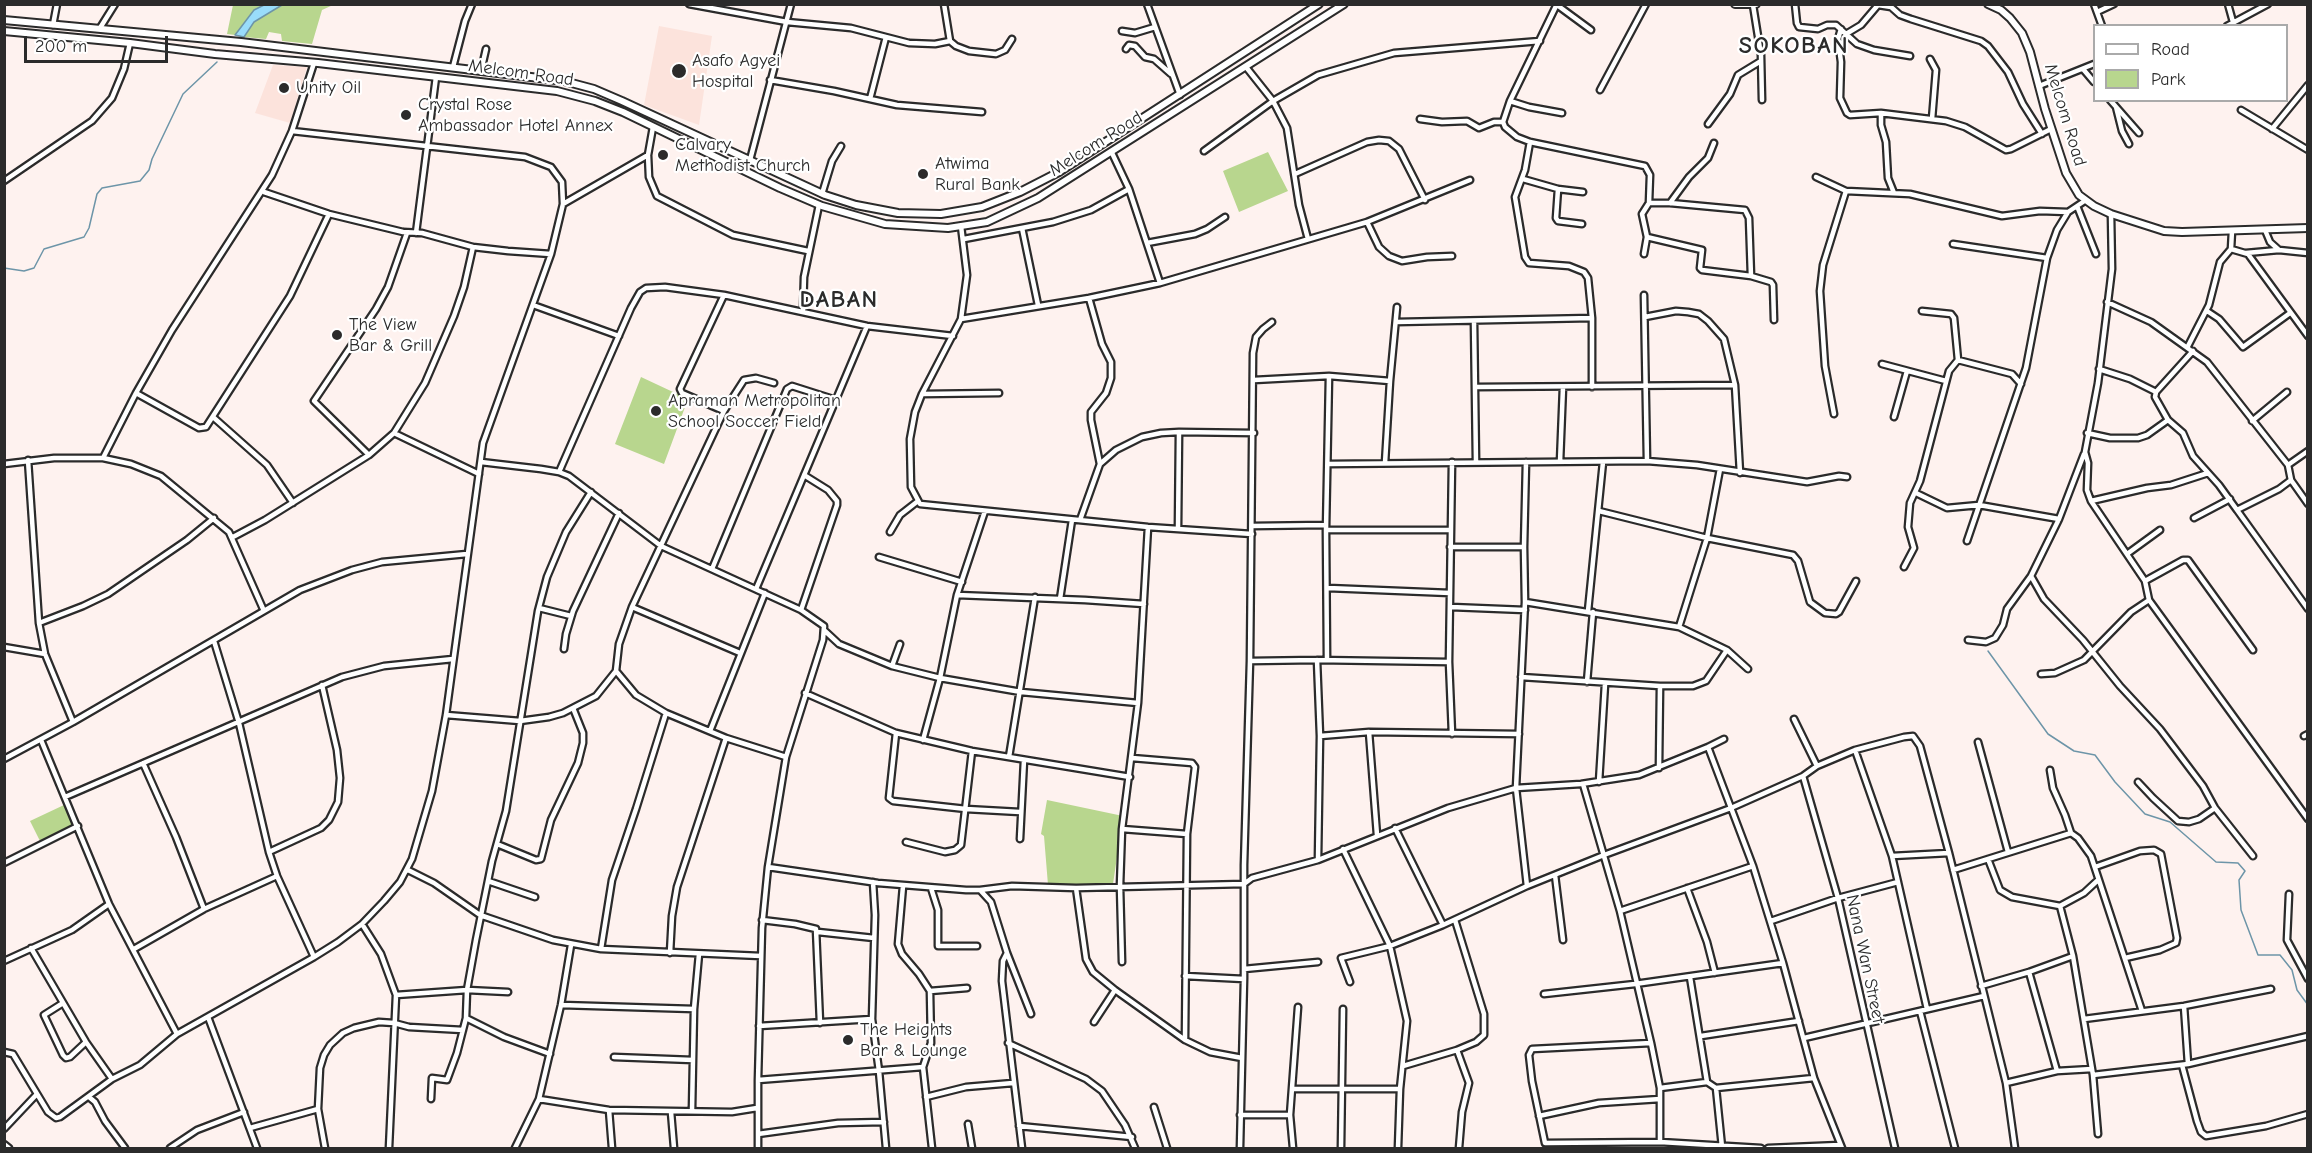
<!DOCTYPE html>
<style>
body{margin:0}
#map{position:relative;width:2312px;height:1153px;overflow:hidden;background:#fef2ef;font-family:"Comic Neue",sans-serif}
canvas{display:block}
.frame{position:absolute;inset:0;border:6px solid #2b2b2b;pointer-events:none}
.legend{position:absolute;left:2093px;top:24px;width:195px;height:78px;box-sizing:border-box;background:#fff;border:2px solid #aaa;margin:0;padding:8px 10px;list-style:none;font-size:18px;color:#2b2b2b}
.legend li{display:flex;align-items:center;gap:12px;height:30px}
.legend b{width:30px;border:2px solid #aaa}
.scale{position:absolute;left:24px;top:36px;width:144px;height:27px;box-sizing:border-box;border:3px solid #2b2b2b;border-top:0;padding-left:8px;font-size:18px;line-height:21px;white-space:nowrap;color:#2b2b2b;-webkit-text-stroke:4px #fff;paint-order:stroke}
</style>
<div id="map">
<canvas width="2312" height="1153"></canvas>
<div class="frame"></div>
<ul class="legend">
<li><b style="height:8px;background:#fff"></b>Road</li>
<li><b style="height:16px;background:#b8d68e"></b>Park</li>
</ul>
<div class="scale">200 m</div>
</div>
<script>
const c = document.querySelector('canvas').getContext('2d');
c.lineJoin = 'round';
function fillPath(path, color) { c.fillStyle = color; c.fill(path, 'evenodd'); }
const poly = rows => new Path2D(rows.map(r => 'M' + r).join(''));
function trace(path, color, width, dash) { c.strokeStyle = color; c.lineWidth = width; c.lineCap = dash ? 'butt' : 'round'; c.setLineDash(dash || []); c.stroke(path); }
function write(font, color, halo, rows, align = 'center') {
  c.font = font + ' "Comic Neue",sans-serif'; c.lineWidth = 4.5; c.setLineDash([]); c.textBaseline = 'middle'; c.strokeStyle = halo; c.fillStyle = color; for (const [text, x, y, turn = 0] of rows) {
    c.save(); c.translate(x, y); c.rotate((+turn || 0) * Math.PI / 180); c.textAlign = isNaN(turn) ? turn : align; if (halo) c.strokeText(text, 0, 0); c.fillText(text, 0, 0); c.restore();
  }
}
fillPath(poly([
 [659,26,712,36,699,125,644,105],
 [273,65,307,67,290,123,255,113]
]), '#fce3dc');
fillPath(poly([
 [233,5,264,5,254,10,235,35,227,34],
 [282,5,333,5,322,10,312,44,282,41,281,34,269,32,266,39,244,37,254,22],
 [1268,152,1288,191,1239,212,1223,171],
 [641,377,688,399,664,464,615,444],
 [1047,800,1123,816,1113,884,1048,885,1044,836,1041,834],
 [64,805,73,826,40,841,30,821]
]), '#b8d68e');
const water = poly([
 [264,5,282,5,254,22,244,37,235,35,254,10,264,5]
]);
fillPath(water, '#99dcfb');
trace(water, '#6d95a8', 1.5);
trace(poly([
 [4,268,24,271,34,268,44,249,84,237,89,228,97,194,102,188,140,181,149,170,152,159,183,94,217,62],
 [1988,651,2048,734,2074,751,2095,755,2115,782,2145,814,2170,822,2216,862,2238,863,2245,871,2239,880,2241,910,2258,955,2280,955,2292,970,2297,990,2308,1005]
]), '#6d95a8', 1.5);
const minor = poly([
 [689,4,787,22,851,28,909,43,935,44,950,41],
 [944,4,950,41,956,46,969,51,996,54,1005,50,1012,39],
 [1147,4,1180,95],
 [1557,4,1510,101,1503,122,1505,127,1517,137,1530,142,1645,166,1650,175,1649,203,1642,214,1647,237,1644,254],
 [1795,4,1797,23,1799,27,1818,29,1827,25,1836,25,1857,44,1874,50,1910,56],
 [2094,4,2102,26],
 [2228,4,2233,22],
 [1557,5,1591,30],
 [1753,5,1761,55,1762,100],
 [2097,12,2114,4],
 [53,25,57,4],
 [2227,26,2268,4],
 [100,28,115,4],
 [1841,29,1838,39,1841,62,1840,98,1847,113,1850,115,1881,113,1946,121,1965,127,2006,150,2011,149,2051,129],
 [1122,31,1135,33,1155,27],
 [1846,34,1861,25,1878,5,1891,7,1900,15,1911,19,1981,41,1988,46,2008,72,2023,104,2042,134],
 [1126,49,1129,45,1135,46,1145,57,1154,59,1171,74],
 [1930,59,1936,70,1932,119],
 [453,67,465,21,472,4],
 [1246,67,1273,101,1287,128,1299,205,1308,239],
 [2083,69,2094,82],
 [481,71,486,49],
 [770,80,834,91,897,105,982,112],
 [2039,86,2094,64],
 [1600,90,1646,4],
 [870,99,886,37],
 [2110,100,2139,133],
 [1510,101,1529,107,1562,113],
 [2116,107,2122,131,2129,144],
 [2241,110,2308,150],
 [1881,113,1881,125,1886,142,1888,178,1894,193],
 [1420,119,1442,122,1467,121,1479,128,1494,122,1503,122],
 [1708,124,1730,94,1738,75,1761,61],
 [653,127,648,155,649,177,657,196,733,235,808,251],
 [2272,129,2308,85],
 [1530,142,1525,170,1515,197,1525,257,1529,263,1569,266,1584,272,1588,278,1592,318,1592,387],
 [1204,151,1273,101,1318,75,1394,53,1540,41],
 [1112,153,1129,189,1160,283],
 [750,160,791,4],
 [1295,174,1367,142,1379,140,1389,141,1399,149,1425,200],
 [1816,177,1846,191,1910,194,2002,216,2040,211,2068,212],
 [1523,179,1558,189,1583,192],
 [4,181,92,121,112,98,124,69,130,43],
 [1558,189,1556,218,1558,221,1582,224],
 [264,192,329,214,403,232,422,233,473,247,508,251,551,254],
 [822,194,832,161,841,146],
 [1649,203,1670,203,1745,210,1749,218,1751,276],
 [1670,203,1689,177,1708,158,1714,143],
 [563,204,648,155],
 [2077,206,2096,254],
 [2111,214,2112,269,2098,383,2085,452,2088,463,2087,490,2091,501,2145,581,2149,600,2308,819],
 [1367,222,1379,247,1389,256,1402,261,1427,257,1452,256],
 [961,226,967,275,961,319,922,394,915,412,910,439,911,487,920,504,1148,527,1252,534],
 [1022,228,1038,305],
 [2265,230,2270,242,2279,250,2308,253],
 [2232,231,2231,249,2248,254,2308,336],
 [416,233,436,77],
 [1647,237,1702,250,1700,268,1702,270,1751,276,1771,282,1773,285,1774,320],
 [964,239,1053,222,1091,210,1129,189],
 [1147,243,1195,234,1207,229,1225,217],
 [1953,244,2047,258],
 [2246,253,2279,250],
 [724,295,680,389,682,393,724,411],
 [1644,295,1647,461],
 [1089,298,1102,344,1111,362,1111,378,1106,393,1091,412,1091,420,1100,464],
 [2107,302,2151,322,2207,362,2288,465,2291,480,2308,504],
 [533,305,619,336],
 [803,311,804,277,819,205],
 [1922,311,1951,314,1954,318,1958,360],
 [2207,311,2219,319,2243,347,2290,313],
 [1645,317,1676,311,1688,312,1699,314,1708,321,1724,339,1735,385,1740,473],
 [961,319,1089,298,1160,283,1367,222,1470,180],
 [1474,321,1476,462],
 [1396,322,1592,318],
 [2188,346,2209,305,2220,262,2231,249],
 [2193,351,2156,392,2155,397,2168,420,2183,433,2193,456,2219,485,2237,510],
 [1882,364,1946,381],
 [2099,369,2130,379,2156,392],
 [1254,380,1329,376,1390,381],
 [774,383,756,378,744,380,724,411,632,607,619,644,616,671,636,695,666,713,726,738,786,757],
 [1475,387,1735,385],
 [136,393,199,428,206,427,290,296,329,214],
 [922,394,999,393],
 [1834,414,1825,366,1820,291,1823,265,1846,191],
 [213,417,267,465,293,503],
 [1894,417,1907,371],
 [2252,421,2287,392],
 [394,433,479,474],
 [2087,433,2110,438,2138,438,2147,435,2168,420],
 [2084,454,2059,519,2031,576,2044,599,2083,640,2120,686,2160,729,2203,786,2215,808,2253,856],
 [369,455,314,401,376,309,388,287,407,233],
 [103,458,136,393,172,330,272,175,292,131,314,63],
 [28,460,39,623,45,654,73,722],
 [481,462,541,469,559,472,569,476,661,546,801,610,824,626,823,640,786,757,768,867,762,928,758,1080,758,1148],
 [1452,462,1449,662,1452,734],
 [1526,462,1524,547,1525,602,1516,788,1527,886],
 [1560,462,1563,387],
 [1385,463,1390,381,1397,307],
 [4,464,54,458,103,458,131,464,161,476,229,532,264,611],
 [1328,464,1647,461,1697,465,1807,482,1839,476,1847,477],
 [2288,465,2308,451],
 [559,472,631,308,640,292,646,288,665,287,724,295,867,326,953,336],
 [2291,480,2279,489,2237,510,2308,609],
 [1916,493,1947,508,1979,505,2059,519],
 [2091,501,2147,488,2171,485,2208,473],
 [1599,511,1707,538,1793,555,1798,561,1810,602,1825,613,1836,614,1839,612,1856,581],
 [2194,518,2230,499],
 [1080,520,1100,464,1116,450,1142,437,1161,433,1179,432,1254,433],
 [1252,526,1326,525],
 [1178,529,1179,432],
 [1326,530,1449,530],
 [890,532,900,515,918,501],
 [233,537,265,520,369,455,394,433,425,383,454,316,464,287,473,247],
 [1967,541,2026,368,2047,258,2057,230,2068,212,2086,200],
 [1450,547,1524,547],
 [2127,554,2160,530],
 [879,557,962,582],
 [1904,567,1914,548,1908,527,1910,503,1920,481,1949,371,1958,360,2012,374,2021,384],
 [712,569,787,389,792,386,836,400],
 [2145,581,2183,560,2188,560,2253,650],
 [1328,588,1450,593],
 [756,589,867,326],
 [957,595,1085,600,1144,604],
 [1060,599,1072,520],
 [1525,602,1679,627,1727,650,1748,669],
 [632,607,740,653],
 [1451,607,1525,610],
 [539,608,571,616],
 [801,610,837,505,837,501,828,490,804,475],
 [1588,611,1603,462],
 [39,623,83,606,108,594,187,540,214,518],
 [1679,627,1707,538,1720,469],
 [825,631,839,644,892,666,940,678,1021,692,1138,703],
 [1968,640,1986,642,1995,638,2003,625,2007,609,2031,576],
 [214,641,239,723,269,852,277,876,314,957],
 [4,647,45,654],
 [564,649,566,634,573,611,619,513],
 [1317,660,1320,736,1318,860],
 [1327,660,1326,530,1329,376],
 [1250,661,1317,660,1449,662],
 [892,666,900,644],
 [2041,674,2055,673,2084,660,2131,612,2149,600],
 [1521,677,1660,686,1693,686,1706,681,1727,650],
 [1587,682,1593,612],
 [805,693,896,733,972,751,1130,777],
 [446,715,520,721,549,717,563,713,596,696,616,671],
 [1794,719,1817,766],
 [710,731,765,593],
 [1369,732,1377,835],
 [896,733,889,798,893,801,966,809,1020,812],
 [1320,736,1369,732,1519,734],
 [2304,736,2308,734],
 [41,740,109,904,177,1034],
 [923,740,940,678,957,595,985,511],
 [1978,742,2008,852],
 [1708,747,1753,866,1783,963,1814,1078,1842,1148],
 [1855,750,1892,856,1927,1009],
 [1009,757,1035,597],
 [1132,758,1192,763,1195,767,1187,834],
 [4,759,73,722,300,590,352,570,382,562,467,554],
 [143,763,176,837,204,909],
 [1659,768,1660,686],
 [2050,770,2053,788,2065,815,2071,833],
 [1803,776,1838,898,1895,1148],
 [1599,782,1605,684],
 [2138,782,2153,798,2178,821,2189,822,2199,819,2215,808],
 [1583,784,1620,911,1651,1043,1660,1088,1660,1142],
 [65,797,342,677,384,666,453,659],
 [1395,828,1443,925],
 [1122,829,1187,834,1185,1040],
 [1020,839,1024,760],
 [906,842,945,852,955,850,961,845,972,751],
 [497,844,536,860,541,859,551,820,578,763,583,743,583,733,573,708],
 [1343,849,1390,946,1407,1021,1400,1089,1398,1148],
 [269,852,321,828,329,820,338,802,340,778,337,750,322,685],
 [1892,856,1949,853],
 [1988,859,2000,890,2012,897,2060,906,2084,893,2097,881],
 [4,863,78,826],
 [768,867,878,883,966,890,980,890,991,902,1007,953,1031,1014],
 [2095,867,2140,851,2154,850,2161,854,2177,938,2176,943,2160,950,2125,958],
 [408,870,434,883,480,915,553,940,601,949,761,956],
 [1953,870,2071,833,2078,838,2091,856,2142,1011],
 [1555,875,1563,940],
 [488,881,535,897],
 [873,882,875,915,872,1019,879,1071,886,1148],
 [903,886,898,944,902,954,919,974,930,991,931,1043,923,1067,932,1148],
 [931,888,938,910,938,946,977,946],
 [1076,888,1086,959,1093,972,1115,990,1185,1040,1210,1052,1242,1058],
 [1687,888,1707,942,1715,973],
 [980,890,1012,886,1076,888,1244,884,1252,878,1318,860,1448,808,1516,788,1581,784,1639,775,1708,747,1724,739],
 [2289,894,2287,940,2308,979],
 [2060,906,2073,956,2093,1075,2098,1134],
 [1620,911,1753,866],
 [762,920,795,924,816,929,820,1023],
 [1771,921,1838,898,1898,882],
 [362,924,381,954,396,995,389,1148],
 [818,932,874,938],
 [31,948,86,1042,112,1079],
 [134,949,204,909,277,876],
 [601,949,612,880,636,809,666,713],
 [670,953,672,916,677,887,726,738],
 [1007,953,1003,961,1002,981,1022,1148],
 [4,961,72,930,109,904],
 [1122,962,1120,886,1122,829,1138,703,1148,527],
 [1244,969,1318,962],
 [2029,972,2057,1071],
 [1185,976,1244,979],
 [1690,977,1707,1082,1716,1088,1814,1078],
 [1350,982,1341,958,1390,946,1443,925,1527,886,1604,855,1731,808,1803,776,1817,766,1855,750,1904,737,1913,736,1920,746,1949,853,2006,1083,2015,1148],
 [1981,986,2029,972,2073,956],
 [930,991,967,988],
 [1544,994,1635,984,1783,963],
 [396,995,467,990,508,992],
 [63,1003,44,1015,63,1055,66,1058,70,1057,86,1042],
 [561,1005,694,1009],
 [2184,1006,2188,1064],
 [1920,1011,1955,1148],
 [208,1017,257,1148],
 [466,1018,504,1037,550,1054],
 [2084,1019,2184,1006,2271,989],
 [1094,1022,1115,990],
 [759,1026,872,1019],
 [1701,1036,1799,1021],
 [1804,1038,1984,996],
 [1008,1043,1086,1079,1102,1091,1125,1125,1135,1148],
 [1651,1043,1532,1049,1529,1055,1532,1081,1545,1143,1660,1142,1761,1148],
 [1457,1050,1469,1083,1462,1112,1459,1148],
 [4,1052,13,1054,48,1112,56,1118,60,1117,112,1079,140,1065,177,1034,314,957,338,942,362,924,384,901,400,882,412,859,432,791,446,715,483,443,551,254,563,204,562,182,551,167,525,157,292,131],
 [614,1057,693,1060],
 [2182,1065,2197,1121,2201,1132,2206,1136,2266,1126,2308,1114],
 [1403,1066,1457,1050,1476,1042,1484,1035,1484,1014,1455,920],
 [2093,1075,2188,1064,2308,1036],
 [758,1080,923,1067],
 [2006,1083,2057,1071,2092,1069],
 [1660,1088,1707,1082],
 [1716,1088,1722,1147],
 [1293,1089,1400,1089],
 [89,1097,95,1102,105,1121,125,1148],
 [926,1097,966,1087,1013,1083],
 [431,1099,432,1078,447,1080,457,1053,466,1018,467,990,476,940,492,861,506,811,538,611,547,577,566,532,591,492],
 [539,1099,609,1110,732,1112,757,1108],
 [1154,1107,1167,1148],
 [609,1110,612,1148],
 [692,1111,694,1009,699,954],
 [671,1112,674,1148],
 [1240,1115,1290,1115],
 [1539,1116,1599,1103,1660,1099],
 [968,1124,972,1148],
 [1019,1126,1132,1137],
 [250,1128,318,1109],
 [4,1129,37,1094],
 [758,1134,838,1123,884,1122],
 [4,1144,9,1148],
 [170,1148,197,1130,244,1112],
 [325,1148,318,1109,320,1068,324,1055,330,1045,343,1033,354,1028,379,1022,394,1023,409,1027,463,1030],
 [515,1148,539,1099,561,1005,571,945],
 [1240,1148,1244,979,1244,865,1250,661,1253,353,1256,337,1263,329,1272,322],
 [1293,1148,1290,1115,1298,1007],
 [1341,1148,1343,1009],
 [1768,1148,1840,1145]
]);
const major = poly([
 [1735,4,1756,4],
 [1988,4,2001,10,2010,18,2022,33,2030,52,2045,109,2066,173,2079,195,2094,206,2111,214,2164,231,2182,232,2308,228],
 [4,20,241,42,564,81,594,89,622,101,825,195,856,205,898,213,941,214,982,207,1020,192,1059,172,1319,4],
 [4,31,130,43,215,54,318,63,557,91,595,101,623,112,780,188,822,206,885,224,948,228,987,222,1038,198,1344,4]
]);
trace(minor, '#2b2b2b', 9);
trace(major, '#2b2b2b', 10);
trace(minor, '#fff', 4.5);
trace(major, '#fff', 6);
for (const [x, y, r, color] of [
 [679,71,8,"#2b2b2b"],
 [284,88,6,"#2b2b2b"],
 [406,115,6,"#2b2b2b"],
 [663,155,6,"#2b2b2b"],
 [923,174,6,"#2b2b2b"],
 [337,335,6,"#2b2b2b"],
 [656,411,6,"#2b2b2b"],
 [848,1040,6,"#2b2b2b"]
]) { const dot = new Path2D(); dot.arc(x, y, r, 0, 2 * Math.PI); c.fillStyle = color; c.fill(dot); trace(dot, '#fff', 2); }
write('18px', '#2b2b2b', '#fff', [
 ["Asafo Agyei",692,61],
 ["Hospital",692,82],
 ["Unity Oil",296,88],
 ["Crystal Rose",418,105],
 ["Ambassador Hotel Annex",418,126],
 ["Calvary",675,145],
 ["Methodist Church",675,166],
 ["Atwima",935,164],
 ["Rural Bank",935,185],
 ["The View",349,325],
 ["Bar & Grill",349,346],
 ["Apraman Metropolitan",668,401],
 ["School Soccer Field",668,422],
 ["The Heights",860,1030],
 ["Bar & Lounge",860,1051]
], 'left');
write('18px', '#2b2b2b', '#fff', [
 ["Melcom Road",521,73,8],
 ["Melcom Road",2065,115,73],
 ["Melcom Road",1096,144,-32],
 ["Nana Wan Street",1865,959,78]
]);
c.letterSpacing = '1.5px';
write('bold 24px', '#2b2b2b', '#fff', [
 ["SOKOBAN",1794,46],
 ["DABAN",839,300]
]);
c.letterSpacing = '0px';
</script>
